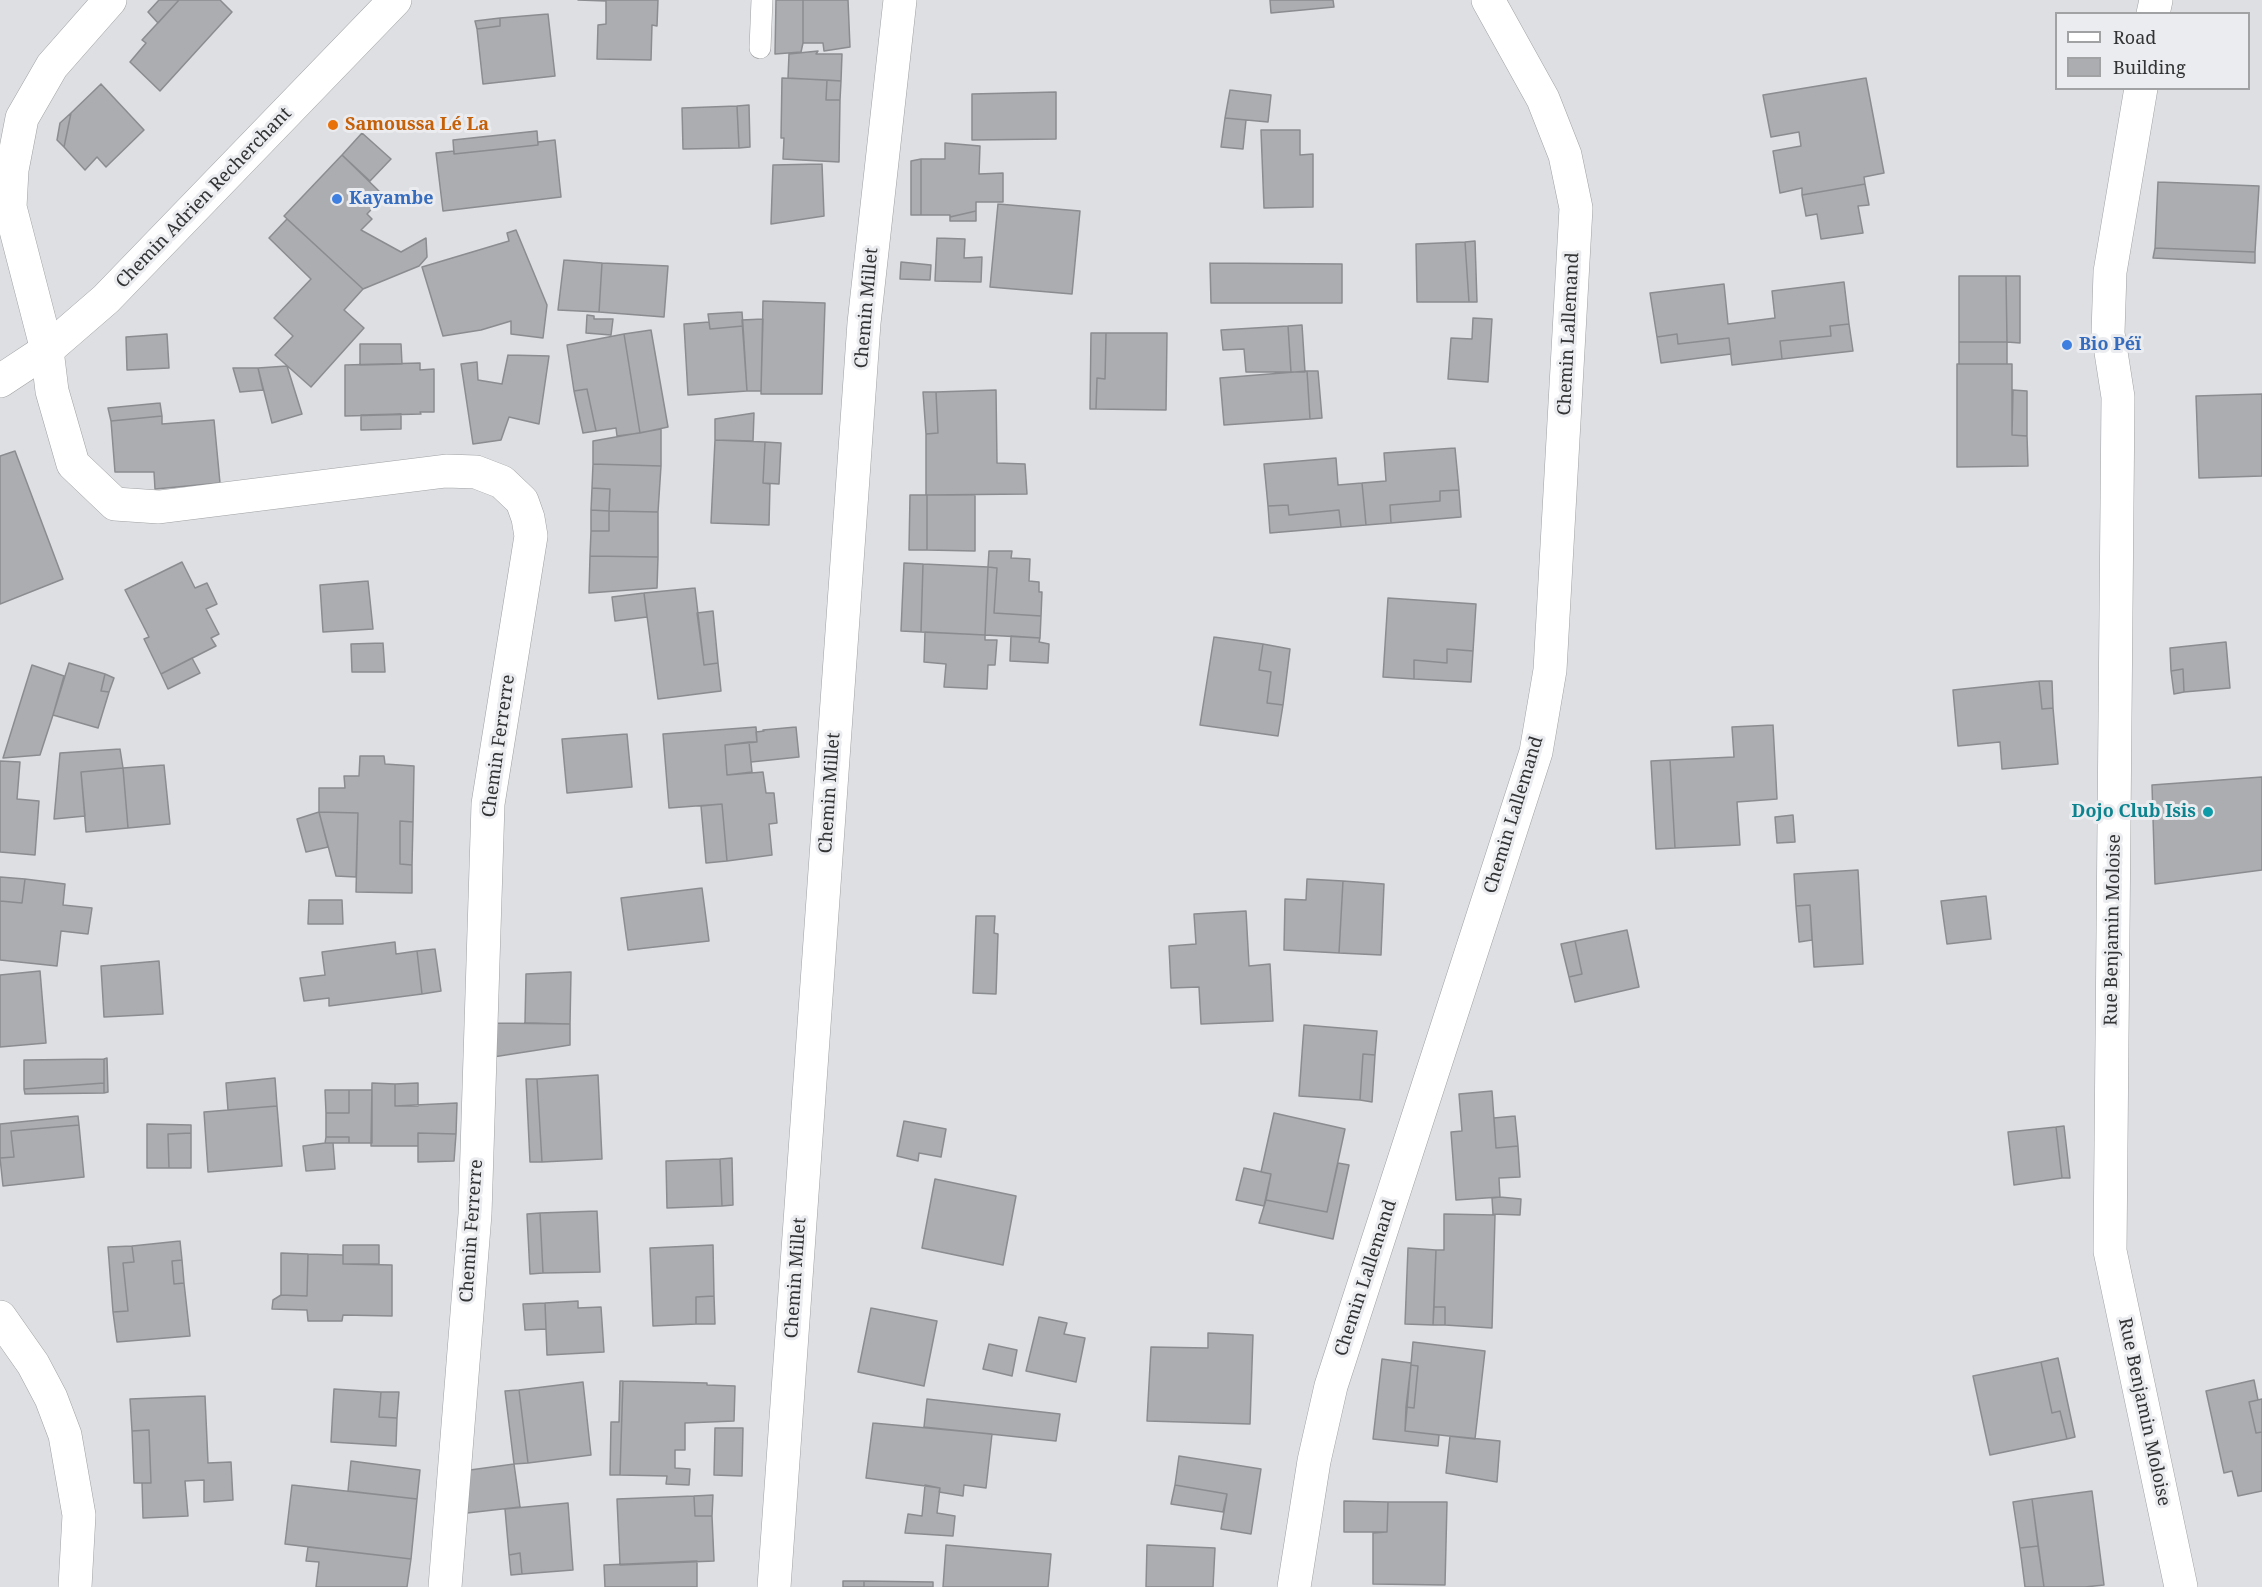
<!DOCTYPE html>
<meta charset="utf-8">
<style>
body{margin:0}
#map{position:relative;width:2262px;height:1587px;overflow:hidden;background:#dddfe2;font-family:"Noto Serif",serif}
canvas{display:block}
.legend{position:absolute;left:2055px;top:12px;width:195px;height:78px;box-sizing:border-box;background:#ebecef;border:2px solid #a1a2a4;margin:0;padding:8px 10px;list-style:none;font-size:18px;color:#323334}
.legend li{display:flex;align-items:center;gap:12px;height:30px}
.legend b{width:30px;border:2px solid #a1a2a4}
</style>
<div id="map">
<canvas width="2262" height="1587"></canvas>
<ul class="legend">
<li><b style="height:8px;background:#fff"></b>Road</li>
<li><b style="height:16px;background:#abadb0"></b>Building</li>
</ul>
</div>
<script>
const c = document.querySelector('canvas').getContext('2d');
c.lineJoin = 'round';
function fillPath(path, color) { c.fillStyle = color; c.fill(path, 'evenodd'); }
const poly = rows => new Path2D(rows.map(r => 'M' + r).join(''));
function trace(path, color, width, dash) { c.strokeStyle = color; c.lineWidth = width; c.lineCap = dash ? 'butt' : 'round'; c.setLineDash(dash || []); c.stroke(path); }
function write(font, color, halo, rows, align = 'center') {
  c.font = font + ' "Noto Serif",serif'; c.lineWidth = 6; c.setLineDash([]); c.textBaseline = 'middle'; c.strokeStyle = halo; c.fillStyle = color; for (const [text, x, y, turn = 0] of rows) {
    c.save(); c.translate(x, y); c.rotate((+turn || 0) * Math.PI / 180); c.textAlign = isNaN(turn) ? turn : align; if (halo) c.strokeText(text, 0, 0); c.fillText(text, 0, 0); c.restore();
  }
}
const building = poly([
 [159,0,179,0,158,23,148,12,159,0],
 [179,0,220,0,232,12,160,91,130,62,146,43,142,40,179,0],
 [578,0,658,0,657,26,652,25,651,60,597,59,598,25,606,24,606,1,578,0],
 [776,0,803,0,803,43,801,52,775,54,776,0],
 [803,0,848,0,850,47,824,51,823,43,803,43,803,0],
 [1270,0,1333,0,1334,7,1271,13,1270,0],
 [548,14,555,76,483,84,477,29,500,26,500,18,548,14],
 [500,18,500,26,477,29,475,21,500,18],
 [818,51,816,54,842,54,841,81,788,78,789,54,818,51],
 [782,78,827,80,826,100,840,100,839,162,783,159,784,138,781,138,782,78],
 [1866,78,1884,173,1864,177,1865,184,1802,195,1802,188,1780,193,1773,151,1801,146,1799,132,1771,137,1763,95,1866,78],
 [827,80,841,81,840,100,826,100,827,80],
 [101,84,144,130,106,167,97,157,85,170,64,147,71,113,101,84],
 [1230,90,1271,95,1268,122,1225,118,1230,90],
 [1056,92,1056,139,972,140,972,94,1056,92],
 [749,105,750,147,739,148,737,106,749,105],
 [737,106,739,148,683,149,682,108,737,106],
 [71,113,64,147,57,140,60,123,71,113],
 [1225,118,1246,120,1243,149,1221,147,1225,118],
 [1261,130,1300,130,1300,155,1313,154,1313,207,1264,208,1261,130],
 [537,131,538,145,454,154,453,140,537,131],
 [362,133,391,159,370,181,342,155,362,133],
 [555,140,561,197,443,211,436,153,454,151,454,154,538,145,538,142,555,140],
 [945,143,980,146,979,174,1003,173,1003,202,976,202,976,211,950,217,950,215,921,215,921,159,945,159,945,143],
 [342,155,384,196,367,214,372,219,361,230,401,252,426,238,427,257,419,266,363,289,284,216,342,155],
 [921,159,921,215,911,215,911,161,921,159],
 [822,164,824,216,771,224,773,165,822,164],
 [2158,182,2259,186,2255,252,2155,248,2158,182],
 [1865,184,1869,205,1858,206,1863,233,1821,239,1817,214,1806,216,1802,195,1865,184],
 [998,204,1080,211,1072,294,990,287,998,204],
 [976,211,976,221,950,221,950,217,976,211],
 [287,219,363,289,344,310,364,328,311,387,275,355,293,336,274,318,311,279,269,238,287,219],
 [516,230,547,305,543,338,511,334,511,321,481,330,443,336,422,267,509,241,507,233,516,230],
 [937,238,965,239,964,258,982,257,981,282,935,281,937,238],
 [1475,241,1477,302,1469,302,1465,242,1475,241],
 [1465,242,1469,302,1417,302,1416,244,1465,242],
 [2155,248,2255,252,2255,263,2153,258,2155,248],
 [564,260,602,263,599,312,558,310,564,260],
 [901,262,931,265,930,280,900,279,901,262],
 [602,263,668,266,664,317,599,312,602,263],
 [1210,263,1342,264,1342,303,1211,303,1210,263],
 [1959,276,2006,276,2007,342,1959,342,1959,276],
 [2006,276,2020,276,2020,343,2007,342,2006,276],
 [1844,282,1849,324,1830,326,1831,336,1780,341,1782,359,1732,365,1729,338,1678,344,1677,334,1657,337,1650,293,1724,284,1728,324,1775,318,1772,291,1844,282],
 [763,301,825,303,822,394,761,394,763,301],
 [742,312,743,326,710,329,708,314,742,312],
 [587,315,594,316,594,319,613,319,611,335,586,333,587,315],
 [1473,318,1492,319,1488,382,1448,379,1451,338,1472,339,1473,318],
 [763,319,761,391,747,391,742,320,763,319],
 [709,322,710,329,743,326,747,391,688,395,684,324,709,322],
 [1849,324,1853,351,1782,359,1780,341,1831,336,1830,326,1849,324],
 [1302,325,1305,372,1291,372,1288,326,1302,325],
 [1288,326,1291,372,1246,372,1244,349,1223,350,1221,330,1288,326],
 [651,330,668,427,640,433,624,334,651,330],
 [1091,333,1106,333,1105,379,1097,378,1096,409,1090,409,1091,333],
 [1106,333,1167,333,1166,410,1096,409,1097,378,1105,379,1106,333],
 [167,334,169,368,127,370,126,337,167,334],
 [624,334,640,433,617,436,616,428,596,431,587,389,574,391,567,345,624,334],
 [1677,334,1678,344,1729,338,1731,354,1661,363,1657,337,1677,334],
 [1959,342,2007,342,2007,364,1959,364,1959,342],
 [360,344,401,344,402,364,360,365,360,344],
 [508,355,549,356,539,424,509,417,501,440,473,444,461,364,477,362,478,380,502,384,508,355],
 [420,363,420,370,434,369,434,412,420,412,421,414,345,416,345,365,420,363],
 [1957,364,2012,364,2012,435,2027,436,2028,466,1957,467,1957,364],
 [287,366,302,414,272,423,258,368,287,366],
 [233,368,258,368,263,390,240,392,233,368],
 [1307,371,1310,419,1224,425,1220,378,1307,371],
 [1307,371,1318,371,1322,418,1310,419,1307,371],
 [587,389,596,431,583,433,574,391,587,389],
 [996,390,997,463,1025,464,1027,494,926,495,926,434,938,433,936,392,996,390],
 [2013,390,2027,391,2027,436,2012,435,2013,390],
 [923,392,936,392,938,433,926,434,923,392],
 [2262,394,2262,476,2199,478,2196,396,2262,394],
 [160,403,162,416,111,421,108,408,160,403],
 [754,413,753,441,715,440,715,419,754,413],
 [401,414,401,429,361,430,361,415,401,414],
 [162,416,162,424,214,420,220,483,155,489,154,472,115,472,111,421,162,416],
 [661,429,661,466,593,464,593,441,661,429],
 [715,440,765,442,763,483,770,484,769,525,711,523,715,440],
 [765,442,781,443,779,484,763,483,765,442],
 [1455,448,1459,490,1440,491,1440,501,1390,505,1391,523,1366,525,1362,483,1386,481,1384,453,1455,448],
 [15,451,63,579,0,604,0,456,15,451],
 [1336,458,1338,485,1362,483,1366,525,1341,527,1339,510,1289,515,1288,505,1268,506,1264,464,1336,458],
 [593,464,661,466,658,512,609,511,610,489,592,488,593,464],
 [592,488,610,489,609,511,591,510,592,488],
 [1459,490,1461,517,1391,523,1390,505,1440,501,1440,491,1459,490],
 [910,495,927,495,927,550,909,550,910,495],
 [927,495,975,495,975,551,927,550,927,495],
 [1288,505,1289,515,1339,510,1341,527,1270,533,1268,506,1288,505],
 [591,510,609,511,609,531,591,531,591,510],
 [609,511,658,512,658,557,590,556,591,531,609,531,609,511],
 [989,551,1012,551,1011,558,1030,559,1029,581,1039,582,1039,592,1042,592,1041,616,994,613,997,568,988,567,989,551],
 [590,556,658,557,657,588,589,593,590,556],
 [182,562,195,588,207,583,217,604,206,609,219,634,211,638,216,646,161,674,144,639,149,637,125,590,182,562],
 [904,563,923,564,921,632,901,631,904,563],
 [923,564,988,567,985,635,921,632,923,564],
 [988,567,997,568,994,613,1041,616,1040,638,985,635,988,567],
 [368,581,373,629,323,632,320,585,368,581],
 [695,588,704,665,718,663,721,691,658,699,644,593,695,588],
 [644,593,647,617,615,621,612,597,644,593],
 [1388,598,1476,604,1473,651,1447,649,1447,663,1414,660,1414,679,1383,677,1388,598],
 [713,611,718,663,704,665,697,613,713,611],
 [925,632,985,635,985,640,997,640,995,665,988,665,987,689,944,687,946,664,924,662,925,632],
 [1011,636,1040,638,1039,642,1049,644,1048,663,1010,661,1011,636],
 [1214,637,1263,644,1259,670,1271,672,1267,703,1283,705,1278,736,1200,725,1214,637],
 [2226,642,2230,688,2184,692,2183,669,2171,671,2170,648,2226,642],
 [383,643,385,672,352,672,351,644,383,643],
 [1263,644,1290,649,1283,705,1267,703,1271,672,1259,670,1263,644],
 [1447,649,1473,651,1471,682,1414,679,1414,660,1447,663,1447,649],
 [192,658,200,673,168,689,161,674,192,658],
 [69,663,105,674,101,691,109,692,98,728,53,715,69,663],
 [32,665,64,676,53,715,40,755,3,758,32,665],
 [2183,669,2184,692,2174,694,2171,671,2183,669],
 [105,674,114,678,109,692,101,691,105,674],
 [2039,681,2052,681,2053,708,2042,709,2039,681],
 [2039,681,2042,709,2053,708,2058,764,2002,769,2000,742,1958,746,1953,690,2039,681],
 [1773,725,1777,799,1737,802,1740,845,1675,848,1670,760,1734,757,1732,727,1773,725],
 [756,727,757,742,725,745,727,775,763,772,766,793,774,793,777,823,769,824,772,855,727,861,722,804,669,808,663,734,756,727],
 [796,727,799,757,751,762,749,742,757,742,756,732,764,731,763,730,796,727],
 [627,734,632,787,567,793,562,739,627,734],
 [749,742,752,772,727,775,725,745,749,742],
 [120,749,123,768,81,772,85,816,54,819,60,753,120,749],
 [360,756,384,756,385,764,414,766,413,822,400,821,400,864,412,865,412,893,356,892,358,813,319,812,319,788,345,788,344,776,359,776,360,756],
 [1670,760,1675,848,1656,849,1651,761,1670,760],
 [0,761,20,762,17,799,39,801,35,855,0,852,0,761],
 [164,765,170,824,128,828,123,768,164,765],
 [123,768,128,828,86,832,81,772,123,768],
 [2262,777,2262,870,2155,884,2152,785,2262,777],
 [722,804,727,861,706,863,701,806,722,804],
 [319,812,328,847,306,852,297,819,319,812],
 [319,812,358,813,356,877,336,876,319,812],
 [1793,815,1795,842,1777,843,1775,817,1793,815],
 [400,821,413,822,412,865,400,864,400,821],
 [1858,870,1863,964,1814,967,1810,905,1796,906,1794,874,1858,870],
 [0,877,25,879,22,903,0,901,0,877],
 [25,879,65,884,63,905,92,908,88,934,61,931,57,966,0,960,0,901,22,903,25,879],
 [1307,879,1343,881,1339,953,1284,950,1285,899,1306,900,1307,879],
 [1343,881,1384,884,1381,955,1339,953,1343,881],
 [702,888,709,941,628,950,621,898,702,888],
 [1986,896,1991,939,1947,944,1941,901,1986,896],
 [309,900,342,900,343,924,308,924,309,900],
 [1810,905,1812,940,1799,942,1796,906,1810,905],
 [1246,911,1249,966,1270,964,1273,1021,1201,1024,1199,987,1171,988,1169,946,1196,944,1194,914,1246,911],
 [976,916,995,916,994,933,998,934,996,994,973,993,976,916],
 [1627,930,1639,987,1575,1002,1569,977,1582,974,1575,941,1627,930],
 [1575,941,1582,974,1569,977,1561,944,1575,941],
 [395,942,396,954,417,951,422,994,329,1006,329,998,304,1001,300,978,325,975,322,952,395,942],
 [435,949,441,991,422,994,417,951,435,949],
 [159,961,163,1014,104,1017,101,966,159,961],
 [40,971,46,1043,0,1047,0,975,40,971],
 [571,972,570,1024,525,1023,526,974,571,972],
 [494,1023,570,1024,570,1045,493,1057,494,1023],
 [1304,1025,1377,1031,1375,1055,1363,1054,1360,1100,1299,1096,1304,1025],
 [1363,1054,1375,1055,1372,1102,1360,1100,1363,1054],
 [107,1058,108,1092,104,1093,104,1059,107,1058],
 [104,1059,104,1083,24,1089,24,1060,104,1059],
 [598,1075,602,1159,542,1162,537,1079,598,1075],
 [275,1078,277,1106,228,1110,226,1083,275,1078],
 [526,1079,537,1079,542,1162,530,1162,526,1079],
 [104,1083,104,1093,25,1094,24,1089,104,1083],
 [372,1083,395,1084,395,1106,457,1103,456,1134,418,1133,418,1146,371,1146,372,1083],
 [418,1083,418,1106,395,1106,395,1084,418,1083],
 [325,1090,349,1090,349,1113,326,1113,325,1090],
 [349,1090,372,1090,372,1143,349,1143,349,1137,326,1137,326,1113,349,1113,349,1090],
 [1492,1091,1496,1148,1518,1146,1520,1177,1499,1178,1500,1197,1456,1200,1451,1132,1462,1131,1459,1094,1492,1091],
 [277,1106,282,1166,208,1172,204,1112,277,1106],
 [1274,1113,1345,1129,1327,1212,1266,1200,1271,1174,1261,1172,1274,1113],
 [78,1116,79,1125,11,1131,14,1157,0,1158,0,1124,78,1116],
 [1515,1116,1518,1146,1496,1148,1494,1118,1515,1116],
 [904,1121,946,1129,941,1157,919,1153,918,1161,897,1156,904,1121],
 [147,1124,191,1125,191,1133,168,1134,169,1168,147,1168,147,1124],
 [79,1125,84,1177,3,1186,0,1158,14,1157,11,1131,79,1125],
 [2064,1126,2070,1178,2062,1178,2056,1127,2064,1126],
 [2056,1127,2062,1178,2014,1185,2008,1132,2056,1127],
 [191,1133,191,1168,169,1168,168,1134,191,1133],
 [418,1133,456,1134,454,1161,418,1162,418,1133],
 [326,1137,349,1137,349,1143,325,1143,326,1137],
 [325,1143,333,1143,335,1169,306,1171,303,1146,325,1143],
 [732,1158,733,1205,722,1206,720,1159,732,1158],
 [720,1159,722,1206,667,1208,666,1161,720,1159],
 [1338,1163,1349,1165,1333,1239,1259,1223,1266,1200,1327,1212,1338,1163],
 [1244,1168,1271,1174,1264,1206,1236,1200,1244,1168],
 [935,1179,1016,1196,1003,1265,922,1248,935,1179],
 [1500,1197,1521,1199,1520,1215,1493,1214,1492,1198,1500,1197],
 [597,1211,600,1272,543,1273,540,1213,597,1211],
 [540,1213,543,1273,530,1274,527,1214,540,1213],
 [1444,1214,1495,1215,1492,1328,1445,1325,1445,1307,1434,1307,1436,1250,1444,1250,1444,1214],
 [180,1241,182,1260,172,1261,174,1284,184,1283,190,1336,117,1342,113,1312,128,1311,123,1263,134,1262,132,1246,180,1241],
 [343,1245,379,1245,379,1264,343,1264,343,1245],
 [713,1245,714,1296,696,1297,696,1324,653,1326,650,1248,713,1245],
 [132,1246,134,1262,123,1263,128,1311,113,1312,108,1247,132,1246],
 [1408,1248,1436,1250,1433,1325,1405,1324,1408,1248],
 [281,1253,308,1254,307,1296,281,1295,281,1253],
 [308,1254,343,1255,343,1264,392,1265,392,1316,343,1315,342,1321,308,1321,307,1310,272,1309,273,1300,281,1295,307,1296,308,1254],
 [182,1260,184,1283,174,1284,172,1261,182,1260],
 [714,1296,715,1324,696,1324,696,1297,714,1296],
 [578,1301,578,1308,601,1307,604,1352,547,1355,545,1303,578,1301],
 [545,1303,546,1329,525,1330,523,1304,545,1303],
 [1434,1307,1445,1307,1445,1325,1433,1325,1434,1307],
 [871,1308,937,1321,924,1386,858,1372,871,1308],
 [1039,1317,1067,1323,1064,1334,1085,1338,1076,1382,1026,1371,1039,1317],
 [1208,1333,1253,1335,1250,1424,1147,1421,1151,1347,1208,1348,1208,1333],
 [1413,1342,1485,1351,1475,1439,1405,1431,1406,1407,1414,1408,1418,1366,1411,1365,1413,1342],
 [989,1344,1017,1350,1012,1376,983,1369,989,1344],
 [2058,1358,2075,1437,2067,1439,2060,1411,2052,1413,2041,1362,2058,1358],
 [1382,1359,1411,1363,1405,1431,1439,1435,1438,1446,1373,1439,1382,1359],
 [2041,1362,2052,1413,2060,1411,2067,1439,1990,1455,1973,1376,2041,1362],
 [1411,1365,1418,1366,1414,1408,1406,1407,1411,1365],
 [2254,1380,2258,1400,2249,1402,2256,1433,2262,1432,2262,1491,2238,1496,2232,1471,2224,1473,2206,1391,2254,1380],
 [620,1381,623,1381,620,1475,610,1475,611,1422,619,1422,620,1381],
 [623,1381,707,1383,707,1385,735,1386,734,1421,685,1423,685,1450,675,1450,675,1468,690,1469,689,1485,666,1484,667,1476,620,1475,623,1381],
 [583,1382,591,1455,528,1463,519,1390,583,1382],
 [334,1389,381,1392,379,1417,397,1418,396,1446,331,1442,334,1389],
 [519,1390,528,1463,514,1464,505,1391,519,1390],
 [381,1392,399,1392,397,1418,379,1417,381,1392],
 [205,1396,208,1463,231,1462,233,1500,204,1502,204,1480,185,1481,188,1516,143,1518,142,1483,151,1483,149,1430,132,1431,130,1399,205,1396],
 [927,1399,1060,1414,1056,1441,924,1427,927,1399],
 [2262,1399,2262,1432,2256,1433,2249,1402,2262,1399],
 [873,1423,992,1434,986,1488,964,1485,963,1496,939,1492,940,1488,866,1478,873,1423],
 [715,1428,743,1428,742,1476,714,1475,715,1428],
 [149,1430,151,1483,134,1483,132,1431,149,1430],
 [1450,1436,1500,1441,1497,1482,1446,1473,1450,1436],
 [1179,1456,1261,1469,1251,1534,1221,1529,1227,1494,1175,1485,1179,1456],
 [351,1461,420,1470,417,1499,348,1491,351,1461],
 [514,1464,520,1507,467,1513,470,1470,514,1464],
 [292,1485,417,1499,411,1559,285,1544,292,1485],
 [925,1485,940,1488,937,1513,955,1516,953,1536,905,1533,908,1514,922,1516,925,1485],
 [1175,1485,1227,1494,1223,1512,1171,1504,1175,1485],
 [2092,1491,2104,1585,2085,1587,2044,1587,2032,1499,2092,1491],
 [713,1495,712,1516,695,1516,694,1496,713,1495],
 [694,1496,695,1516,712,1516,714,1561,620,1565,617,1499,694,1496],
 [2032,1499,2038,1546,2020,1548,2013,1502,2032,1499],
 [1344,1501,1388,1502,1387,1532,1344,1532,1344,1501],
 [1388,1502,1447,1502,1445,1585,1373,1584,1373,1533,1387,1532,1388,1502],
 [568,1503,573,1570,522,1574,520,1553,509,1555,505,1509,568,1503],
 [946,1545,1051,1554,1048,1587,943,1587,946,1545],
 [1147,1545,1215,1548,1213,1587,1146,1587,1147,1545],
 [2038,1546,2044,1587,2025,1587,2020,1548,2038,1546],
 [308,1547,411,1559,407,1587,316,1587,319,1562,306,1561,308,1547],
 [520,1553,522,1574,511,1575,509,1555,520,1553],
 [697,1561,697,1587,605,1587,604,1565,697,1561],
 [843,1581,864,1581,864,1587,843,1587,843,1581],
 [864,1581,933,1582,933,1587,864,1587,864,1581]
]);
fillPath(building, '#abadb0');
trace(building, '#8b8c8f', 1.5);
const service = poly([
 [760,48,762,0]
]);
const minor = poly([
 [110,0,52,66,22,118,12,170,10,207,47,350,52,391,73,464,115,504,159,507,446,471,476,472,502,482,522,501,528,518,531,536,488,804,475,1214,445,1587],
 [2153,14,2156,0],
 [2141,88,2110,272,2108,333,2118,397,2110,1251,2181,1587],
 [0,1317,33,1364,51,1398,65,1435,79,1515,75,1587],
 [774,1587,864,323,900,0],
 [1294,1587,1314,1461,1331,1386,1536,752,1550,670,1576,208,1565,155,1543,99,1488,0]
]);
const secondary = poly([
 [0,381,47,350,106,299,395,0]
]);
trace(service, '#9fa1a3', 22);
trace(minor, '#9fa1a3', 34);
trace(secondary, '#9fa1a3', 34);
trace(service, '#fff', 21);
trace(minor, '#fff', 33);
trace(secondary, '#fff', 33);
for (const [x, y, r, color] of [
 [333,125,6,"#e8710a"],
 [337,199,6,"#3f7fe0"],
 [2067,345,6,"#3f7fe0"],
 [2208,812,6,"#0f9aa8"]
]) { const dot = new Path2D(); dot.arc(x, y, r, 0, 2 * Math.PI); c.fillStyle = color; c.fill(dot); trace(dot, '#ebecef', 2); }
write('bold 18px', '#c56008', '#ebecef', [
 ["Samoussa Lé La",345,125]
], 'left');
write('18px', '#323334', '#ebecef', [
 ["Chemin Adrien Recherchant",204,198,-46],
 ["Chemin Millet",867,308,-85],
 ["Chemin Lallemand",1569,334,-87],
 ["Chemin Ferrerre",499,746,-82],
 ["Chemin Millet",830,793,-86],
 ["Chemin Lallemand",1514,815,-73],
 ["Rue Benjamin Moloise",2113,930,-89],
 ["Chemin Ferrerre",472,1231,-86],
 ["Chemin Millet",796,1278,-86],
 ["Chemin Lallemand",1366,1278,-72],
 ["Rue Benjamin Moloise",2144,1412,78]
]);
write('bold 18px', '#366cbe', '#ebecef', [
 ["Kayambe",349,199],
 ["Bio Péï",2079,345]
], 'left');
write('bold 18px', '#0d838f', '#ebecef', [
 ["Dojo Club Isis",2196,812]
], 'right');
</script>
